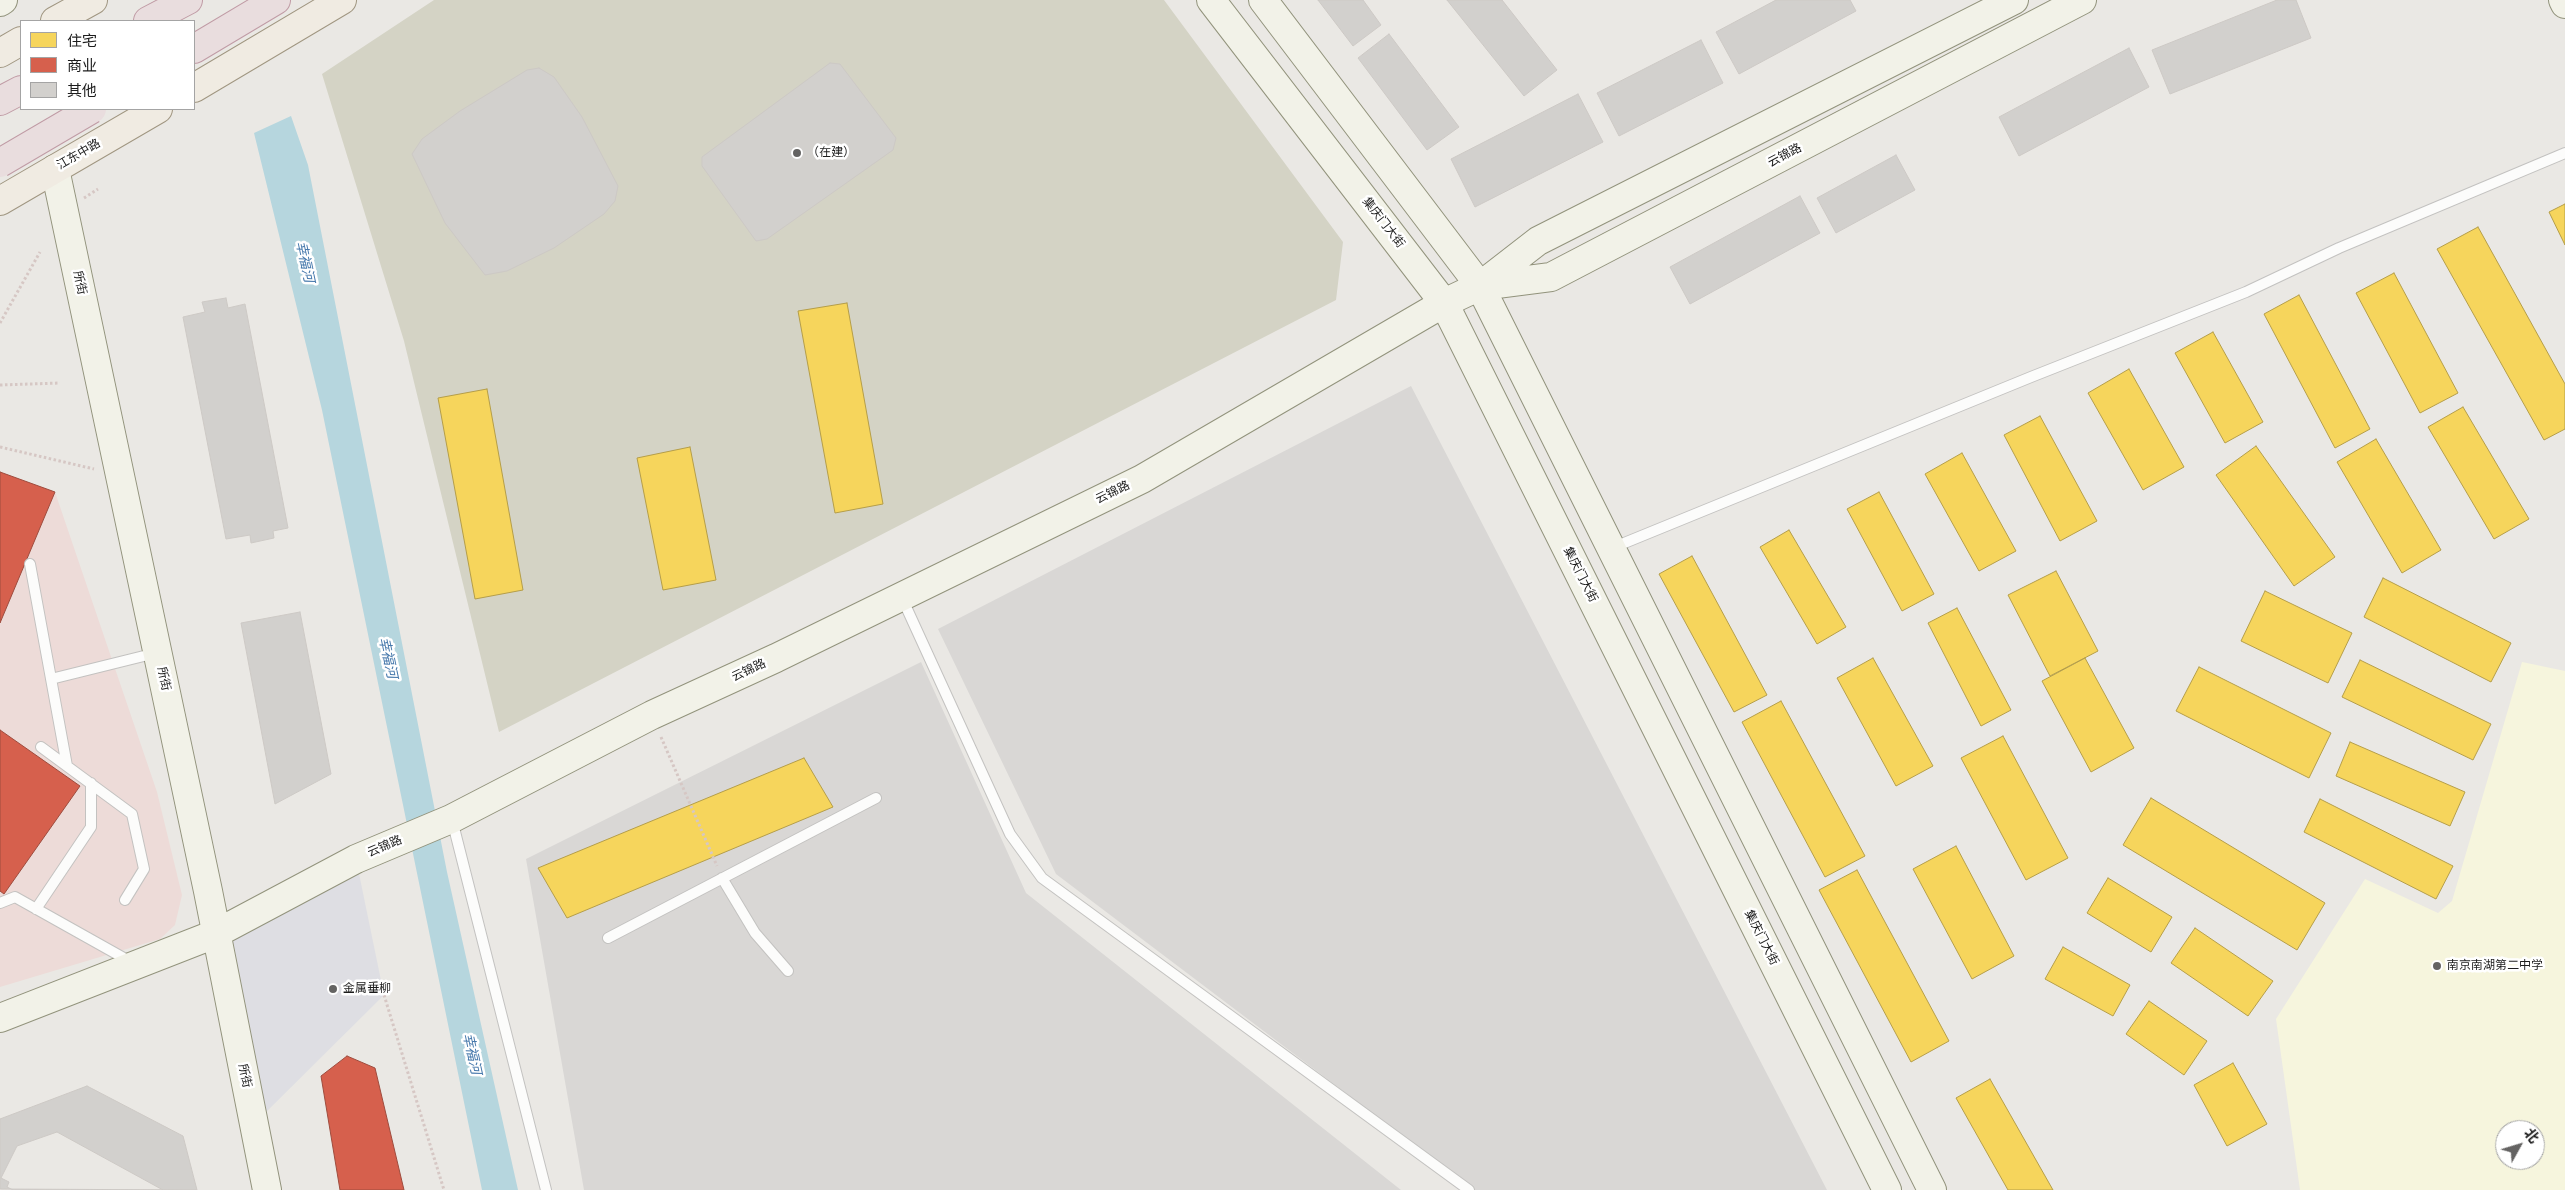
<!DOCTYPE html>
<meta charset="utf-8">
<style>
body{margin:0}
#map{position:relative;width:2565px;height:1190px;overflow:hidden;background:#eae8e4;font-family:"Nunito Sans","Noto Sans SC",sans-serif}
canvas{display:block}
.legend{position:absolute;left:20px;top:20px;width:175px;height:90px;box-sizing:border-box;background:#fff;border:1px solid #a4a4a4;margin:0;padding:6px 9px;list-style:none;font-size:15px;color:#1c1c1c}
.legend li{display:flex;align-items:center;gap:10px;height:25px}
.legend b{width:25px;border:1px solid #a4a4a4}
.north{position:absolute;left:2495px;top:1120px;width:50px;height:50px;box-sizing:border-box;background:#fff;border:1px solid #a4a4a4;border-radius:50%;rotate:51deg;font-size:14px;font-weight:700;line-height:20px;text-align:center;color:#1c1c1c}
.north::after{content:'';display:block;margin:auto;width:18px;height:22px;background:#646362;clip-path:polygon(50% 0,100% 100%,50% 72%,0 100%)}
</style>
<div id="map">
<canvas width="2565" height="1190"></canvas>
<ul class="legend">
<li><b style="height:14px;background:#f6d55c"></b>住宅</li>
<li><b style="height:14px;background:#d6604d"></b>商业</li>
<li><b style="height:14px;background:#d2d0cd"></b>其他</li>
</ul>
<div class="north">北</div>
</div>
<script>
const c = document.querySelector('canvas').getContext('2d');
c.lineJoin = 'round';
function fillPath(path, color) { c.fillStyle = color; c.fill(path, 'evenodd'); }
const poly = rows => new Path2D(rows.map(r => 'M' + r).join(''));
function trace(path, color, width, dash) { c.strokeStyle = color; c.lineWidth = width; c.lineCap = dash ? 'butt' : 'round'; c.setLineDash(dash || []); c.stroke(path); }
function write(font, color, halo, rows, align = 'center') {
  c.font = font + ' "Nunito Sans","Noto Sans SC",sans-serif'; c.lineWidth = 5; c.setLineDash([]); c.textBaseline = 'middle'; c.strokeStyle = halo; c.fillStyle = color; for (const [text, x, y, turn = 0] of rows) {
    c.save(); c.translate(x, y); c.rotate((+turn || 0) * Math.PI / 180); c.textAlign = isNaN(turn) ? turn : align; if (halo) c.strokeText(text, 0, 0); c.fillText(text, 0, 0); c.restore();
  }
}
fillPath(poly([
 [1411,386,1827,1190,1474,1190,1056,874,938,629],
 [921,662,1026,893,1401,1190,584,1190,526,859]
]), '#d9d7d5');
fillPath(poly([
 [0,472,55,492,157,792,182,895,175,925,160,939,0,987]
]), '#eddbd8');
fillPath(poly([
 [2522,662,2565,671,2565,1190,2300,1190,2276,1019,2365,879,2438,913,2452,901],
 [2505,1130,2535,1130,2535,1160,2505,1160]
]), '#f6f5dd');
fillPath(poly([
 [434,0,1164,0,1343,242,1336,300,499,732,404,341,322,74]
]), '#d4d3c5');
fillPath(poly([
 [356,859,384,995,254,1124,215,934]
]), '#dedee3');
fillPath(poly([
 [291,116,308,165,447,872,518,1190,482,1190,322,410,254,133]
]), '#b6d6de');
const homes = poly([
 [2565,204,2565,245,2549,212,2565,204],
 [2478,227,2565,384,2565,429,2544,440,2437,249,2478,227],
 [2394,273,2458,393,2420,413,2356,293,2394,273],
 [2299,295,2370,429,2335,448,2264,314,2299,295],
 [847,303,883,504,835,513,798,311,847,303],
 [2213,332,2263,422,2225,443,2175,353,2213,332],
 [2129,369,2184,467,2143,490,2088,393,2129,369],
 [487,389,523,590,475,599,438,398,487,389],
 [2463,407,2529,519,2494,539,2428,427,2463,407],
 [2040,416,2097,521,2060,541,2004,435,2040,416],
 [2376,439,2441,550,2402,573,2337,462,2376,439],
 [2256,446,2335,557,2294,586,2216,475,2256,446],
 [690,447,716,580,663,590,637,458,690,447],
 [1962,453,2016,551,1979,571,1925,474,1962,453],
 [1879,492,1934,594,1902,611,1847,509,1879,492],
 [1789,530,1846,627,1817,644,1760,547,1789,530],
 [1692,556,1767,695,1734,712,1659,574,1692,556],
 [2056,571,2098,651,2050,676,2008,595,2056,571],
 [2383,578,2511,643,2491,682,2364,617,2383,578],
 [2265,591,2352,633,2328,683,2241,641,2265,591],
 [1957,608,2011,710,1981,726,1928,623,1957,608],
 [1873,658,1933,766,1896,786,1837,678,1873,658],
 [2085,658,2134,748,2091,772,2042,681,2085,658],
 [2360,660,2491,724,2473,760,2342,697,2360,660],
 [2199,667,2331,733,2309,778,2176,711,2199,667],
 [1781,701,1865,856,1825,877,1742,722,1781,701],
 [2003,736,2068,858,2026,880,1961,758,2003,736],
 [2350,742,2465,792,2450,826,2336,776,2350,742],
 [804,758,833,807,567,918,538,868,804,758],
 [2151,798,2325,903,2297,950,2123,845,2151,798],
 [2320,799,2453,866,2436,899,2304,832,2320,799],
 [1956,846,2014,956,1972,979,1913,869,1956,846],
 [1857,870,1949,1041,1911,1062,1819,890,1857,870],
 [2108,878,2172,917,2151,952,2087,913,2108,878],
 [2195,928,2273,981,2248,1016,2171,963,2195,928],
 [2063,947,2130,985,2113,1016,2045,979,2063,947],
 [2149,1001,2207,1041,2184,1075,2126,1034,2149,1001],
 [2233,1063,2267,1124,2227,1146,2194,1085,2233,1063],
 [1990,1079,2053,1190,2008,1190,1956,1098,1990,1079]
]);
fillPath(homes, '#f6d55c');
trace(homes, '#b59e49', 1);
const shops = poly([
 [0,472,55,492,0,623,0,472],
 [0,730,80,786,4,894,0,891,0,730],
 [347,1056,375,1068,404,1190,340,1190,321,1076,347,1056]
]);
fillPath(shops, '#d6604d');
trace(shops, '#9e4c3e', 1);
const building = poly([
 [1318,0,1363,0,1381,25,1353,46,1318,0],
 [1447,0,1502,0,1557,70,1524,96,1447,0],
 [1776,0,1850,0,1856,11,1739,74,1716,32,1776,0],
 [2277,0,2296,0,2311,38,2170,94,2152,50,2277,0],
 [1389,34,1459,127,1427,150,1358,58,1389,34],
 [1701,40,1723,83,1619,136,1597,93,1701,40],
 [2129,48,2149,87,2019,156,1999,117,2129,48],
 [830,63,840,64,896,138,893,150,767,239,756,241,702,166,702,157,830,63],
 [539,68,554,77,582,117,618,186,615,201,604,214,554,248,507,271,485,275,445,223,412,154,422,139,460,111,527,70,539,68],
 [1578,94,1603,142,1475,207,1451,159,1578,94],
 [1896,155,1915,190,1836,233,1817,198,1896,155],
 [1800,196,1820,233,1690,304,1670,267,1800,196],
 [226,298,228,308,245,304,288,528,273,531,274,538,251,543,250,535,226,539,183,317,205,312,202,302,226,298],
 [300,612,331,774,275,804,241,623,300,612],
 [87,1086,183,1136,197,1190,0,1189,0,1119,87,1086],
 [57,1132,163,1190,13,1190,7,1187,9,1182,1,1178,17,1146,57,1132]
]);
fillPath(building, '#d2d0cd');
trace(building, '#cdc9c5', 1);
const lane = poly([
 [1612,548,2031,377,2246,292,2339,248,2565,153],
 [30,564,67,766],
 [902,598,1010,834,1042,878,1469,1190],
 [51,679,156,653],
 [41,747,132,814,144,869,125,900],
 [452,820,546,1190],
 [722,878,755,933,788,971],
 [0,903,15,897,131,962],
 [36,909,91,827,91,783],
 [608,938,876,798]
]);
const secondary = poly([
 [1211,0,1444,303,1887,1190],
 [1263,0,1480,286,1932,1190],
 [2563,0,2565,4],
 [0,2,3,0],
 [55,169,208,891,267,1190],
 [1481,286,1551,277,2082,0],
 [0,1018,215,934,356,859,451,819,652,715,776,658,1142,479,1444,303,1480,286,1538,241,2014,0]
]);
const primary = poly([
 [55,21,93,0],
 [0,53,21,41],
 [194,88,342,0],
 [0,201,158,109]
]);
const highway = poly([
 [148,21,188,0],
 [194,49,276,0],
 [0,101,21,90]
]);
trace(lane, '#c3c2c0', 12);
trace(secondary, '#92937c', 30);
trace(primary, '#a09681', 30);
trace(highway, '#c09ba5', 30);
trace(poly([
 [84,198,98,189],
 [0,323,40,252],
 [0,385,60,383],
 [0,447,94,469],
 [661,737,717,866],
 [384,995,444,1190]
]), '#d6c7c4', 3, [2.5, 2.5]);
trace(lane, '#fcfcfb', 10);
trace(secondary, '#f2f2e8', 28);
trace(primary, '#f0ebe2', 28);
trace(highway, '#e9ddde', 28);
const highwayBridge = poly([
 [0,163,92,109]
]);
trace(highwayBridge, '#c09ba5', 30, []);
trace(highwayBridge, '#e9ddde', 28);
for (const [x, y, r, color] of [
 [797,153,5,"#646362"],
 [2437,966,5,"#646362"],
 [333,989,5,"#646362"]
]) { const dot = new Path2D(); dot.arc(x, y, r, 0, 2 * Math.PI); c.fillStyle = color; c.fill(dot); trace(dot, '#fff', 2); }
write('12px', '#1c1c1c', '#fff', [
 ["（在建）",807,153],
 ["南京南湖第二中学",2447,966],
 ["金属垂柳",343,989]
], 'left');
write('12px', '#1c1c1c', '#fff', [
 ["江东中路",79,155,-30],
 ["云锦路",1785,156,-28],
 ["集庆门大街",1383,223,52],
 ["所街",79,283,78],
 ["云锦路",1113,493,-26],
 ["集庆门大街",1580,575,63],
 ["云锦路",749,671,-25],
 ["所街",163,679,78],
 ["云锦路",385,847,-23],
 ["集庆门大街",1761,938,63],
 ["所街",244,1076,78]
]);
write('italic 14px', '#4779ac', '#fff', [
 ["幸福河",304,262,78],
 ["幸福河",387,658,78],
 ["幸福河",471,1054,78]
]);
</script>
